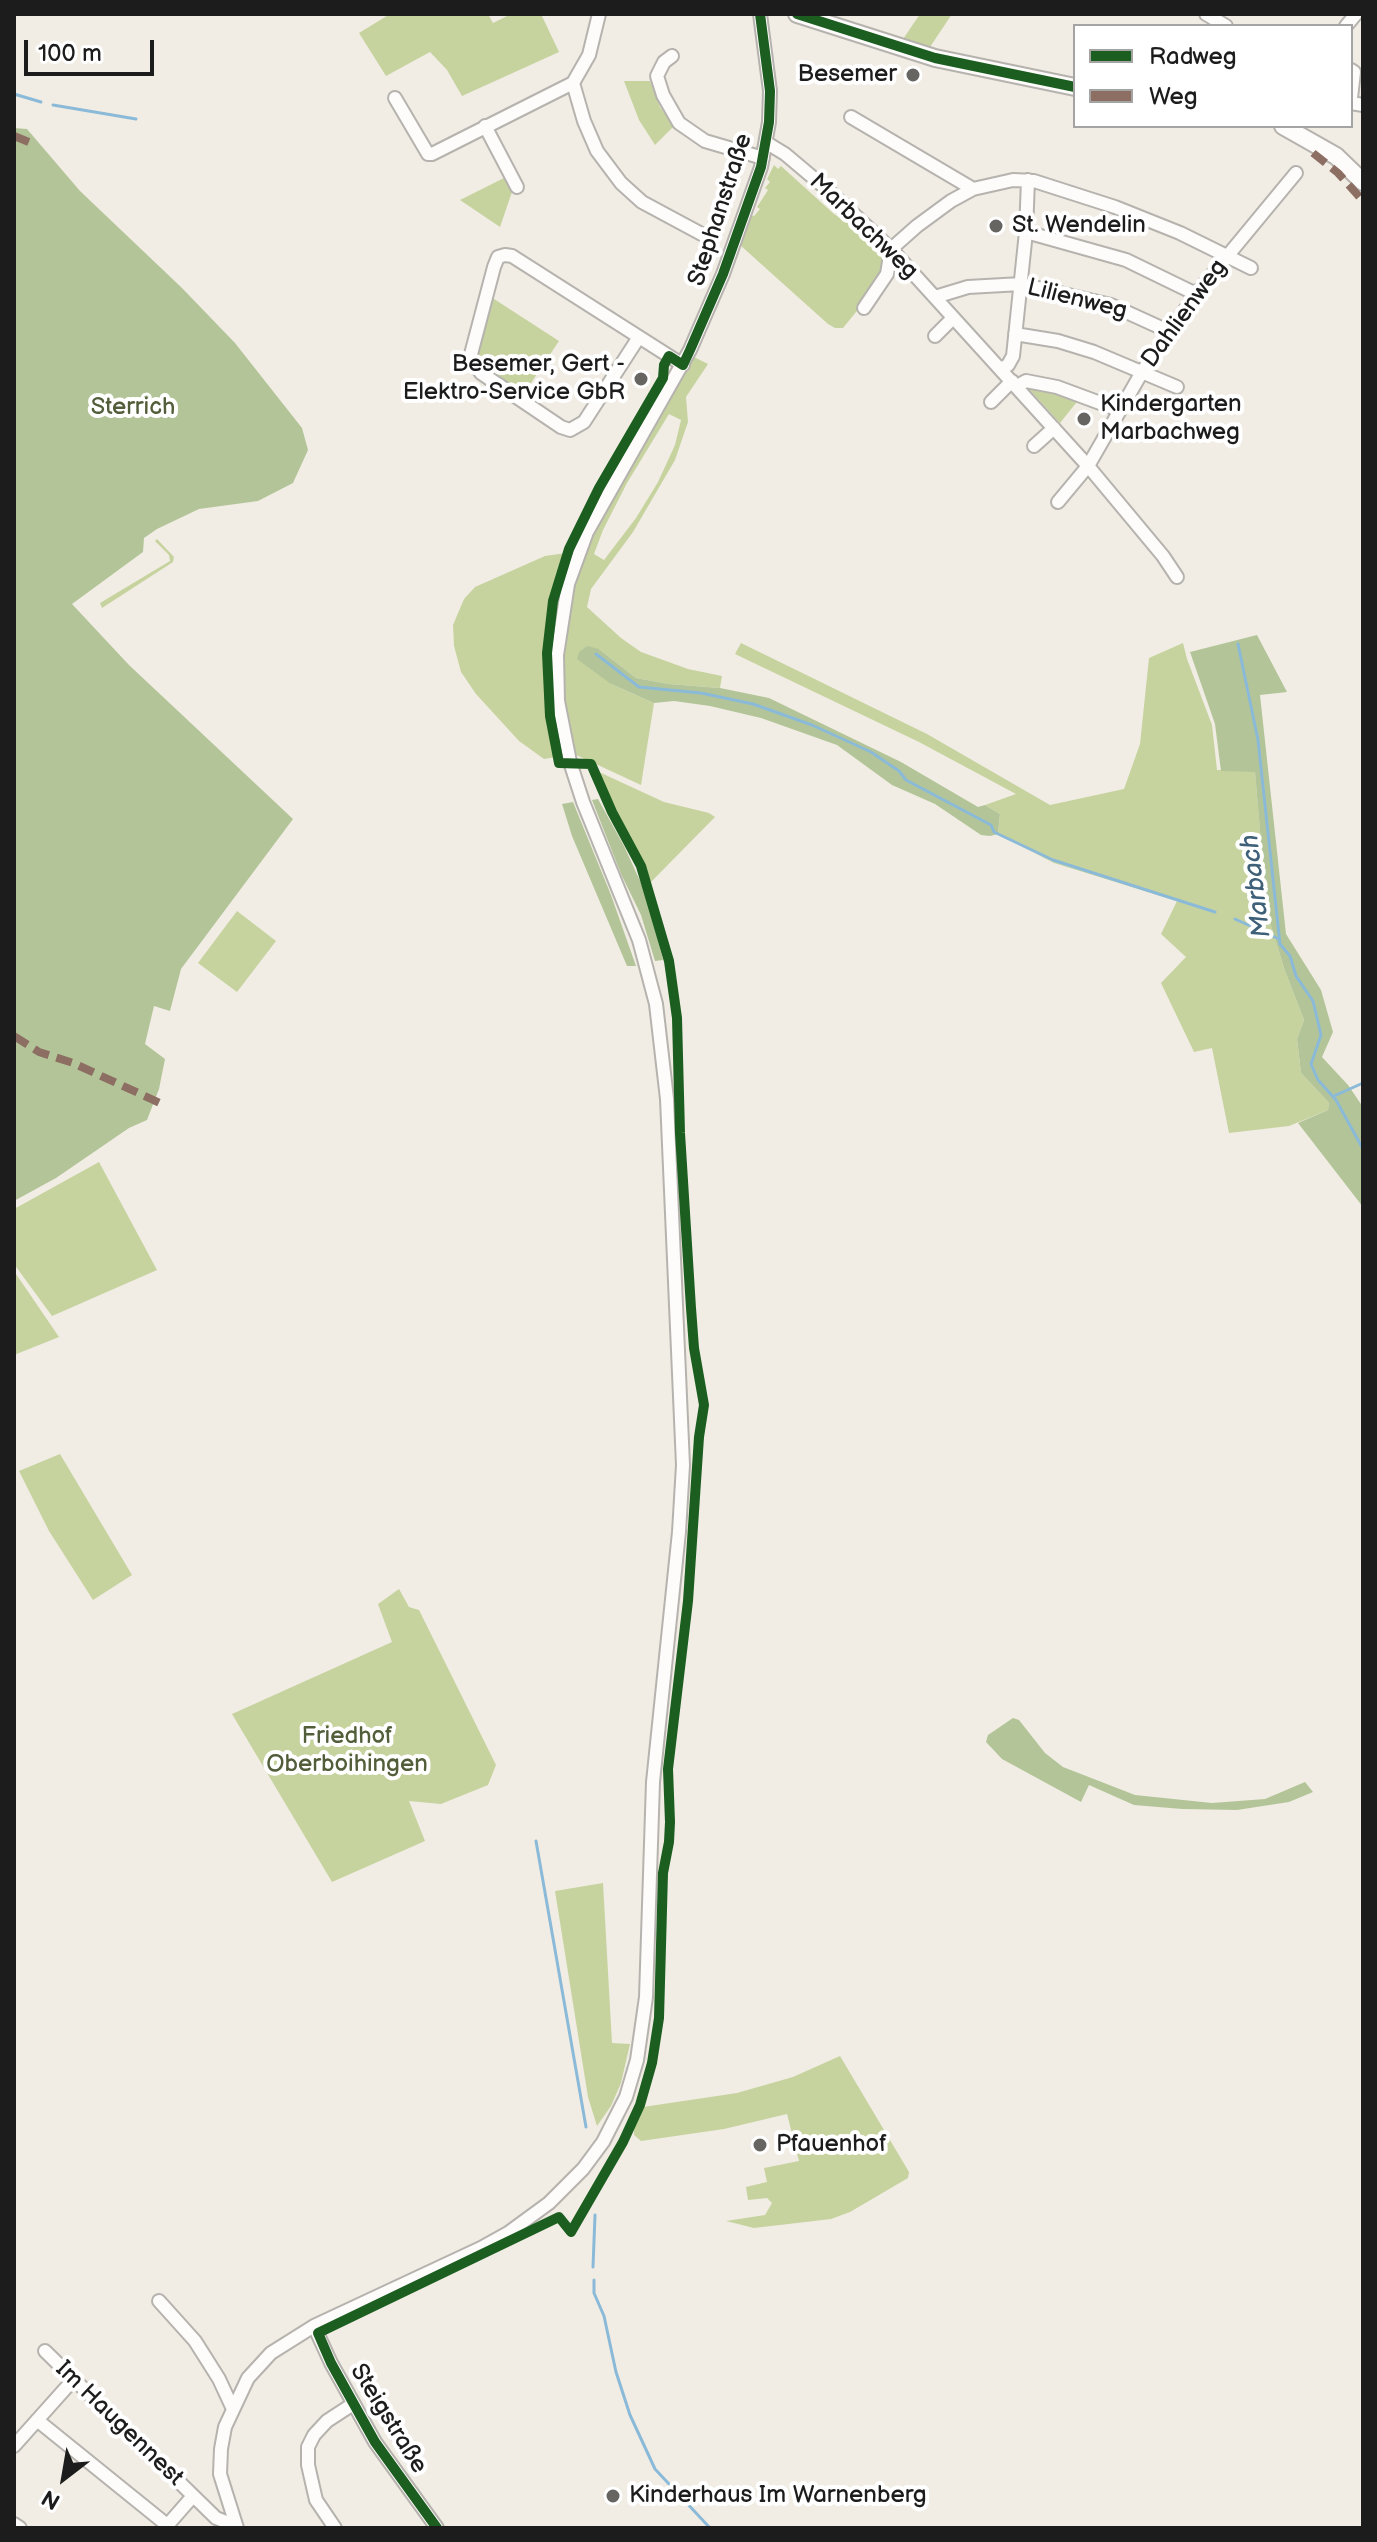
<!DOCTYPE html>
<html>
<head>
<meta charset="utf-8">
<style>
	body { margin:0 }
	#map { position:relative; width:1377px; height:2542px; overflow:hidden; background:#f1ede4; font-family:"Balsamiq Sans",sans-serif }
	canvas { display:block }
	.frame { position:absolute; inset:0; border:16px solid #1c1c1c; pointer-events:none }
	.legend { position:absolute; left:1073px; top:24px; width:280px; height:104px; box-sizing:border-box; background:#fff; border:2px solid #a4a4a4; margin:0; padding:10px 14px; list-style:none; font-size:24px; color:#1c1c1c }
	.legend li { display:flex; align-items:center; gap:16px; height:40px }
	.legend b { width:40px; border:2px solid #a4a4a4 }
	.north { position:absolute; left:24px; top:2438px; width:80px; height:80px; -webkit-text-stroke:6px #fff; paint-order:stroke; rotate:211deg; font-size:22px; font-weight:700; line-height:32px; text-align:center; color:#1c1c1c }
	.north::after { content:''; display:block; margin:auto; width:28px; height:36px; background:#1c1c1c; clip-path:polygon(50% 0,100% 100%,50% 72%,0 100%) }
	.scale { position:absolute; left:24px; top:40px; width:130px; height:36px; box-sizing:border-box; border:4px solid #1c1c1c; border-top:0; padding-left:10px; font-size:24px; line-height:28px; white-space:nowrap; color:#1c1c1c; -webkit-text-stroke:6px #fff; paint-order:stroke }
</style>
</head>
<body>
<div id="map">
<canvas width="1377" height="2542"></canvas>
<div class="frame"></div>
<ul class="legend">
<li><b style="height:10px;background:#1b5e20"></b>Radweg</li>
<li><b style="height:10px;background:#8d6e63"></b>Weg</li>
</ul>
<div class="north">N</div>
<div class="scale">100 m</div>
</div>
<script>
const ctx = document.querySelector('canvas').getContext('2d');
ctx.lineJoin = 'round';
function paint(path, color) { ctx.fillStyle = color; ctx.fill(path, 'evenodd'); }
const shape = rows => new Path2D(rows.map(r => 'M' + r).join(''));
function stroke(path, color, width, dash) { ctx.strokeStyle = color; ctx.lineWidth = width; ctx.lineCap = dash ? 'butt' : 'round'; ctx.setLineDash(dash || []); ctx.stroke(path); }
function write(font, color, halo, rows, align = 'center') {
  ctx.font = font + ' "Balsamiq Sans",sans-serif'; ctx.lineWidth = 8; ctx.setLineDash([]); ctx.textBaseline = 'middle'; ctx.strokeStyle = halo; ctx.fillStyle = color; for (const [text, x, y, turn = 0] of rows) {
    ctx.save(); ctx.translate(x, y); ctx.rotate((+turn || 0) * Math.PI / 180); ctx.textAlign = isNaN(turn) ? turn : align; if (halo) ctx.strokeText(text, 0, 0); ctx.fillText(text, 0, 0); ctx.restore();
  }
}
paint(shape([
	[390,14,488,14,493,23,511,14,541,14,559,52,462,96,447,70,430,52,386,76,359,33],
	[920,14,952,14,928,50,901,42],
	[624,81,650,81,660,107,674,126,655,145,639,120],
	[774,165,778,169,781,166,834,214,842,219,845,215,885,254,886,265,865,301,843,328,835,328,828,324,740,245,749,215,754,216,760,209,757,207,768,190,765,188,770,182,767,179],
	[506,177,513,189,500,227,460,200],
	[491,297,559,341,523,395,484,370,476,357],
	[694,357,708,364,686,397,688,422,675,460,633,532,591,589,587,607,621,638,641,652,688,669,722,676,720,688,669,684,636,678,599,649,611,684,654,703,641,785,572,753,564,712,561,678,563,636,570,591,594,527],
	[669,414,681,420,675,445,658,482,636,518,604,560,594,554,603,530,627,483],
	[1031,385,1080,398,1060,423,1029,389],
	[157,539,174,557,173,562,102,608,100,603,170,561,169,555,155,541],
	[566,553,549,615,546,655,548,716,556,757,544,759,519,741,476,694,461,672,454,646,453,625,464,599,475,587,545,556],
	[741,643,927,734,1050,805,1124,789,1140,744,1149,658,1183,643,1187,659,1212,725,1217,770,1255,771,1267,913,1285,971,1304,1020,1297,1039,1301,1073,1329,1103,1328,1110,1289,1126,1229,1133,1212,1048,1194,1052,1161,983,1186,957,1161,934,1177,901,1054,863,998,834,1000,814,985,805,1016,794,919,742,735,654],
	[599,772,664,802,709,813,715,817,651,882,608,801,597,774],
	[237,911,276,941,237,992,198,963],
	[99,1162,157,1270,52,1316,14,1264,14,1209],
	[14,1271,59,1337,14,1355],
	[60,1454,132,1575,93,1600,49,1531,19,1471],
	[399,1589,409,1607,419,1610,496,1765,488,1785,441,1804,409,1801,425,1841,332,1882,232,1714,392,1642,378,1604],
	[603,1883,612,2043,630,2044,621,2083,611,2106,597,2126,588,2097,555,1891],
	[840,2056,909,2172,908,2178,850,2212,831,2219,754,2228,726,2221,765,2215,772,2203,767,2198,748,2200,746,2187,767,2182,764,2168,799,2161,787,2114,724,2129,641,2141,634,2135,634,2127,643,2107,737,2093,793,2077]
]), '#c6d39e');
paint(shape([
	[14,128,27,129,80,191,182,288,235,343,302,428,308,450,293,483,258,501,199,509,157,529,144,538,143,552,72,604,129,665,293,819,181,969,170,1011,154,1006,145,1044,165,1059,159,1089,147,1120,129,1128,56,1178,14,1201],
	[1257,635,1287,692,1260,695,1286,934,1321,990,1333,1032,1322,1057,1348,1085,1363,1107,1363,1207,1298,1123,1328,1110,1329,1103,1301,1073,1297,1039,1304,1020,1285,971,1267,913,1255,772,1221,771,1215,724,1190,652],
	[587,646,599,649,636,678,669,684,720,688,769,698,901,762,978,807,985,805,1000,814,998,834,990,836,981,835,935,804,892,785,837,745,761,718,710,706,674,701,654,703,611,684,577,659,579,652],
	[598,799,624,846,646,894,663,960,655,961,641,915,621,874,592,800],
	[573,802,611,895,636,966,627,966,572,836,562,804],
	[1013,1718,1019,1720,1045,1753,1063,1767,1135,1795,1212,1803,1265,1799,1305,1782,1313,1792,1289,1802,1237,1810,1182,1809,1134,1805,1089,1785,1081,1802,1002,1759,986,1742,988,1735]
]), '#b3c598');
stroke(shape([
	[14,94,41,102],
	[53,105,136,119],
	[1238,644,1258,740,1280,944,1290,956,1296,976,1313,1001,1321,1035,1311,1064,1318,1080,1336,1100,1363,1149],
	[596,654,639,687,701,693,753,704,812,725,871,752,899,771,906,780,991,825,994,832,1053,860,1215,912],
	[1235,919,1279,939],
	[1334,1096,1363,1083],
	[536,1841,586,2127],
	[593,2267,595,2215],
	[594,2280,594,2293,604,2316,616,2372,630,2415,655,2469,710,2528]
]), '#8bbad9', 3);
const minor = shape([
	[1206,14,1226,26],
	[1346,26,1356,14],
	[672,56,664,62,657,76,663,95,679,123,705,141,763,158],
	[1351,70,1354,72,1351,98],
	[573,83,584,121,597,151,621,183,642,202,709,238],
	[395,98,428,154,432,154,573,83,589,55,599,14],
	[1351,103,1363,105],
	[851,117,973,189],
	[485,126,517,187],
	[767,143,785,154,829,191,891,249,1088,466,1163,556,1177,577],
	[1026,232,1126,260,1196,294],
	[935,297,968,287,1021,284,1111,305,1168,331],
	[864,308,887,274,891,249,917,226,951,201,973,189,1013,180,1034,181,1115,207,1180,233,1251,268],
	[1015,334,1058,341,1094,352,1177,387],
	[935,336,953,318],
	[639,337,584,422,570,430,561,427,481,373,470,358,494,267,498,257,505,255,512,256,683,365],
	[1001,369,1008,365,1013,356,1026,232,1028,180],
	[1017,386,1026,381,1057,387,1119,410],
	[991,402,1012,381],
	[1034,446,1054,428],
	[1058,502,1088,466,1142,372,1196,294,1296,173],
	[159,2301,195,2341,219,2379,232,2407],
	[314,2326,331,2363,375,2442,437,2528],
	[45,2351,216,2518,236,2526],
	[37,2420,167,2525],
	[14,2446,73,2380],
	[14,2524,20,2528],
	[165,2528,193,2496],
	[237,2528,220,2474,221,2449,225,2427,248,2378,271,2353,314,2326,481,2248,508,2233,549,2203,583,2169,603,2142,626,2097,637,2060,646,1997,653,1782,679,1532,683,1465,667,1099,656,1004,639,940,583,802,570,762,558,701,557,655,568,584,587,532,690,350,723,274,761,167,769,122,770,91,760,14],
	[335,2528,316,2500,308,2465,308,2447,314,2435,327,2421,353,2404]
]);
const major = shape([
	[797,14,935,58,1075,87],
	[1283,126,1336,156,1363,182]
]);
stroke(minor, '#b6b3ae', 16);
stroke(major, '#b6b3ae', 20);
stroke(minor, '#fdfcfb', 12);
stroke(major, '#fdfcfb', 16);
stroke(shape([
	[14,136,36,145],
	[1313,153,1338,173,1363,201],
	[14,1036,39,1052,73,1063,160,1103]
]), '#8d6e63', 8, [16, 8]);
stroke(shape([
	[797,14,935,58,1075,87],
	[437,2528,375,2442,331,2363,318,2333,559,2217,571,2232,623,2142,640,2105,652,2063,659,2018,663,1873,669,1842,670,1822,668,1769,688,1601,699,1437,704,1405,694,1348,691,1308,680,1133,677,1018,669,961,641,866,612,812,591,764,559,763,550,716,547,653,553,601,569,549,599,488,663,378,664,365,669,356,683,365,690,350,723,274,761,167,769,122,770,91,760,14]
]), '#1b5e20', 10);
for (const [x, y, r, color] of [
	[913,75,8,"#676562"],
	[996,226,8,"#676562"],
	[641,379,8,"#676562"],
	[1084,419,8,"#676562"],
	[760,2145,8,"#676562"],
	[613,2496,8,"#676562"]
]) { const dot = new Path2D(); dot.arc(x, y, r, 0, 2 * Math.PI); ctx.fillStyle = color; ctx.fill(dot); stroke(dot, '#fff', 3); }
write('24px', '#1c1c1c', '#fff', [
	["Besemer",897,75,"right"],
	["St. Wendelin",1012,226],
	["Besemer, Gert -",625,365,"right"],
	["Elektro-Service GbR",625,393,"right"],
	["Kindergarten",1100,405],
	["Marbachweg",1100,433],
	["Pfauenhof",776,2145],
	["Kinderhaus Im Warnenberg",629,2496]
], 'left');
write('24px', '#1c1c1c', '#fff', [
	["Stephanstraße",721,210,-72],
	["Marbachweg",863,227,44],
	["Lilienweg",1077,300,14],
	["Dahlienweg",1185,314,-54],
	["Steigstraße",388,2419,58],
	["Im Haugennest",119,2424,44]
]);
write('24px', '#525d39', '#fff', [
	["Sterrich",133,408],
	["Friedhof",347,1737],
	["Oberboihingen",347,1765]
]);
write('italic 26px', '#3e6078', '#fff', [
	["Marbach",1257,886,-97]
]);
</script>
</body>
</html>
